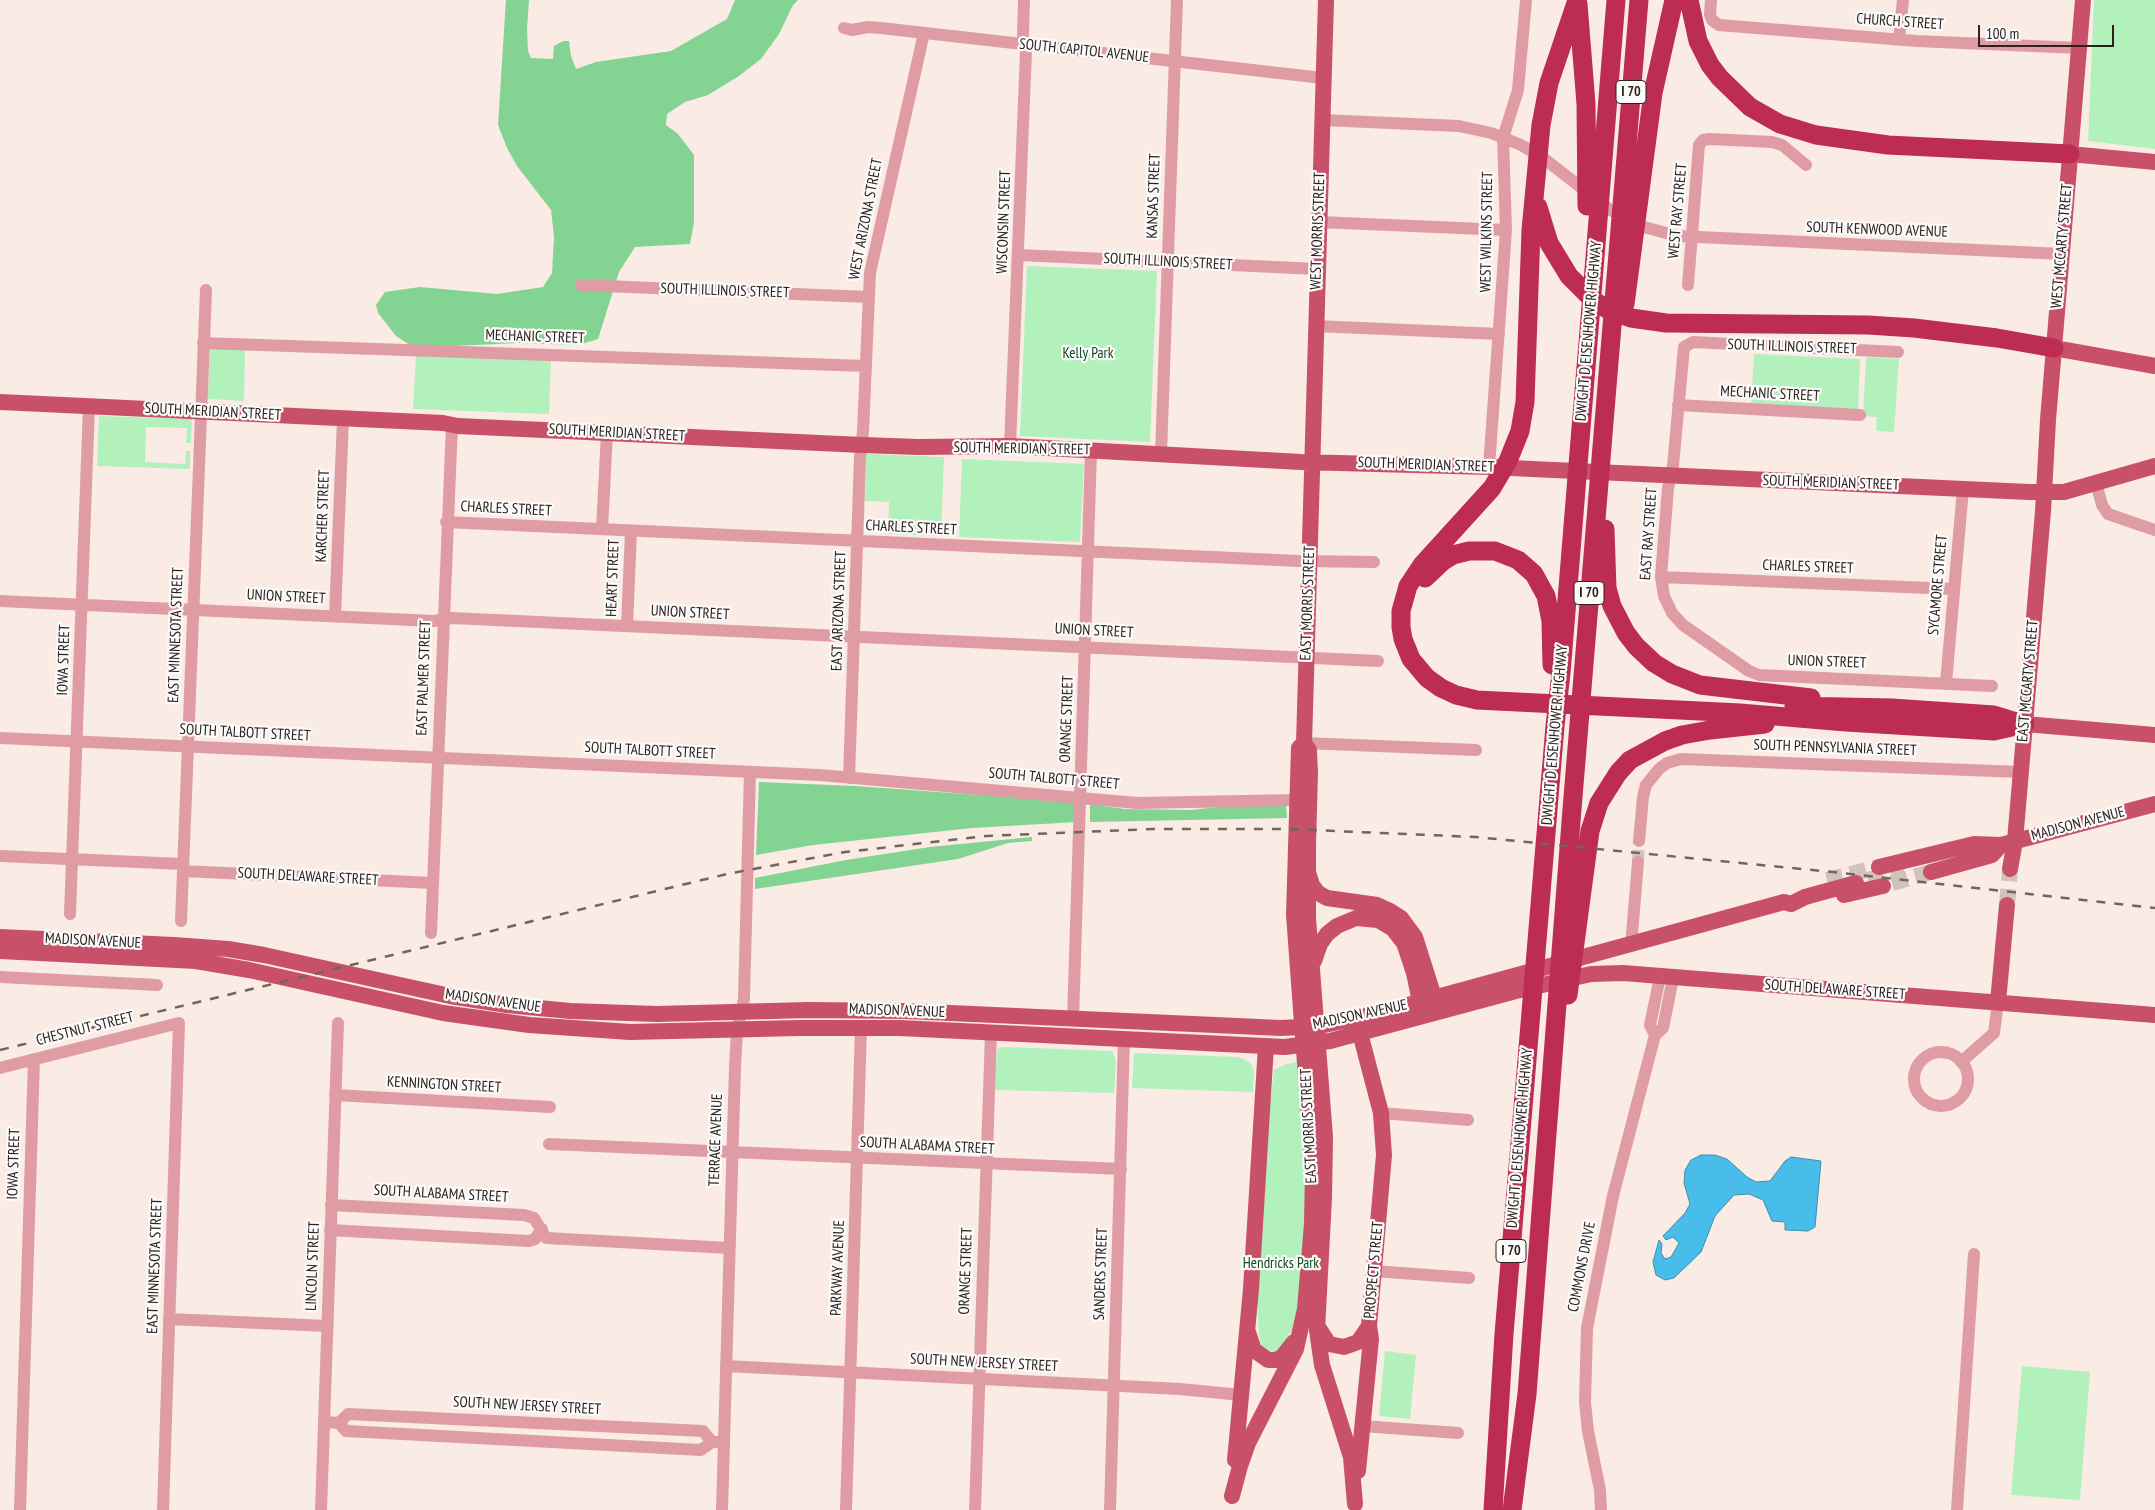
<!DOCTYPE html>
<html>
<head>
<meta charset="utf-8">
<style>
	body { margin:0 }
	#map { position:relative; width:2155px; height:1510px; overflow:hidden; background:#faebe4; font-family:"PT Sans Narrow",sans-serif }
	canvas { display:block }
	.scale { position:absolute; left:1978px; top:25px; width:136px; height:22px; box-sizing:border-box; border:2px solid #2e211b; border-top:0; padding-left:6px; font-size:15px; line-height:18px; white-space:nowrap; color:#2e211b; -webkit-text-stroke:4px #fbfbfb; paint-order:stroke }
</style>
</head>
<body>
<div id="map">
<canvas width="2155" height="1510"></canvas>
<div class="scale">100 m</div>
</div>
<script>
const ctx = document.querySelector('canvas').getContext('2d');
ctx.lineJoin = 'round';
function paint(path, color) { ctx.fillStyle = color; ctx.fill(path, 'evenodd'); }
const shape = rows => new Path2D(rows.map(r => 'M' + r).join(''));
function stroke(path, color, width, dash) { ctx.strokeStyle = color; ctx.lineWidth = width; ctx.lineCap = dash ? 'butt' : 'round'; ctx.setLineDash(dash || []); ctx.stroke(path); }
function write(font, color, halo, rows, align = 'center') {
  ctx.font = font + ' "PT Sans Narrow",sans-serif'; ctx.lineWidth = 4.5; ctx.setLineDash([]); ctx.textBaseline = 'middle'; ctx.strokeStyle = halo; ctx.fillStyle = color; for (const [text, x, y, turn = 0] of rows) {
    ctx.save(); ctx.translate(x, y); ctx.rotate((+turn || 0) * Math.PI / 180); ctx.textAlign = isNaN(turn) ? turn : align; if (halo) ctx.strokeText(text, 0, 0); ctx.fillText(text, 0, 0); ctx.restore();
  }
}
paint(shape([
	[2094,0,2155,0,2155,149,2088,141],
	[1027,266,1157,271,1150,442,1020,436],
	[210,345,245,350,244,401,208,399],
	[416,352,551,358,549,414,413,409],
	[1754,354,1860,359,1858,410,1751,406],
	[1866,357,1899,359,1894,432,1876,431,1877,417,1863,416],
	[99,416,192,419,191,443,186,443,187,428,146,427,145,462,185,464,186,451,190,451,190,469,97,466],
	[866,454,944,457,941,536,888,534,889,502,865,501],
	[962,459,1084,464,1080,542,959,537],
	[1004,1047,1112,1051,1116,1061,1114,1093,995,1090,997,1051,999,1048],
	[1134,1053,1237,1057,1244,1059,1251,1064,1254,1071,1253,1092,1132,1088],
	[1299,1062,1307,1197,1299,1310,1294,1326,1283,1346,1274,1352,1267,1350,1262,1346,1259,1336,1257,1301,1268,1120,1274,1070,1286,1064],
	[1385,1351,1416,1355,1410,1419,1379,1416],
	[2022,1366,2090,1372,2080,1500,2011,1495]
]), '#b2f1bc');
paint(shape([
	[506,0,529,0,527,28,528,51,531,58,553,59,554,46,563,41,569,41,571,56,576,69,596,62,671,51,727,19,735,0,798,0,793,5,779,34,761,59,739,76,708,95,685,102,667,114,666,125,678,134,694,155,694,222,690,244,635,247,619,272,598,339,578,345,519,343,452,346,410,345,396,336,378,313,376,305,385,292,420,287,497,294,543,287,552,273,554,237,551,210,517,166,507,148,498,125],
	[759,782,855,786,1077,802,1077,822,972,828,813,845,756,855],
	[1090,804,1124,809,1191,810,1227,806,1286,805,1287,818,1090,822],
	[1032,837,1032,841,1008,843,958,859,755,889,755,878,846,860,930,847]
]), '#83d392');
const water = shape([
	[1701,1155,1715,1155,1727,1159,1747,1177,1756,1182,1770,1181,1785,1161,1791,1157,1821,1161,1815,1227,1808,1231,1785,1230,1785,1222,1772,1221,1763,1200,1749,1194,1734,1195,1715,1216,1701,1252,1674,1278,1665,1280,1656,1275,1653,1262,1659,1240,1662,1244,1661,1253,1665,1259,1671,1257,1679,1243,1673,1237,1666,1240,1663,1236,1685,1213,1690,1204,1684,1183,1685,1170,1691,1160,1701,1155]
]);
paint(water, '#48bdea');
stroke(water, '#408eac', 1);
stroke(shape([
	[1638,862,1639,841]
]), '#d1c3bc', 12, [12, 6]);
stroke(shape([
	[1827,880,1879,867],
	[1868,880,1904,870],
	[1892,883,1931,872],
	[2007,905,2010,869]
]), '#d1c3bc', 16, [16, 8]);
stroke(shape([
	[1711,0,1710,15,1712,20,1719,25,1916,41,2079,48],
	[844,28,852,30,868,27,881,28,1323,78],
	[1899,39,1903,0],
	[1322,120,1459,126,1491,133,1521,145,1542,157,1610,210,1644,227,1677,236,2062,254],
	[1319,222,1506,230],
	[1019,255,1317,269],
	[581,285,868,297],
	[1688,285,1699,145,1703,140,1709,139,1772,142,1782,145,1806,165],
	[1315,326,1499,334],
	[203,343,866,366],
	[1898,352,1693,342,1684,347,1673,466,1668,488,1661,577,1664,596,1672,613,1683,625,1749,671,1759,675,1992,686],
	[1678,405,1860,415],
	[1010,446,1026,51,1023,36,1024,0],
	[1161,454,1177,0],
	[1489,467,1506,230,1503,138,1518,90,1526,0],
	[2096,483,2102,505,2108,514,2155,530],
	[446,522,1299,561,1374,562],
	[602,529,607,433],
	[1661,577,1954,589],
	[0,601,434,621,452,618,1378,661],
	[335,616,343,418],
	[627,626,631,531],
	[1946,683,1963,489],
	[0,738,820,775,1137,803,1297,800],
	[1304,743,1476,750],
	[849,778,860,457,863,431,870,273,924,33],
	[1639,841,1643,797,1646,785,1659,769,1667,763,1681,759,2021,772],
	[0,856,183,864],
	[183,871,433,883],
	[70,914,89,406],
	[181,921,206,290],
	[431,933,452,425],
	[1631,946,1638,862],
	[0,977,157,985],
	[1073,1019,1091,451],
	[1655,1035,1663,1028,1673,978],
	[1655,1035,1650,1025,1660,977],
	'1914 1079a27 27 0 1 1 54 0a27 27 0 1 1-54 0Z',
	[1961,1062,1994,1033,1998,1002],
	[0,1068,179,1023,163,1510],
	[335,1095,550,1107],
	[1381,1113,1468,1120],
	[549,1144,1121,1169],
	[331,1205,524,1215,534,1218,546,1238,729,1248],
	[330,1230,529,1241,535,1239,542,1229],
	[1374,1271,1469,1278],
	[169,1319,328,1326],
	[726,1366,1180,1389,1241,1395],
	[325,1422,339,1423,346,1431,701,1450,712,1442,724,1442],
	[339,1423,348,1414,703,1431,712,1442],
	[1362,1426,1458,1433],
	[20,1510,34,1059],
	[321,1510,338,1023],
	[722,1510,735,1067,737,1030,744,999,750,772],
	[846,1510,861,1028],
	[975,1510,991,1033],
	[1110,1510,1124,1039],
	[1601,1510,1600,1490,1588,1431,1585,1402,1587,1328,1613,1196,1655,1035],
	[1957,1510,1974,1254]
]), '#e09ca5', 12);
stroke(shape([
	[1326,0,1304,743,1309,750,1310,773,1308,845,1308,918,1325,1137,1324,1198,1317,1330,1322,1365,1351,1457,1355,1504],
	[2070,154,2155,162],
	[2054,348,2155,366],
	[0,402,443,423,458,426,862,445,919,447,1010,446,1301,462,1489,467,2029,492,2064,492,2155,466],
	[2025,724,2155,735],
	[1879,867,1974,844,2001,845,2155,804],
	[2010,869,2015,841,2025,724,2043,511,2048,420,2083,0],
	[1931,872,1992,855,2001,845],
	[1309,875,1312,885,1318,893,1327,898,1377,905,1390,911,1401,918,1415,937,1434,997],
	[1844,895,1883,886],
	[0,937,174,945,228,949,264,955,450,996,507,1005,570,1011,657,1014,808,1010,906,1011,1281,1028,1320,1026,1375,1014,1784,902,1791,904,1805,897,1856,883],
	[0,951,196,961,249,970,443,1013,529,1025,630,1032,799,1028,900,1028,1285,1047,1330,1041,1516,991,1591,974,1623,973,2155,1015],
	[1314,961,1320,944,1327,934,1337,926,1356,918,1378,920,1393,929,1404,943,1414,973,1420,1002],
	[1998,1002,2007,905],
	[1318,1327,1329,1344,1344,1347,1358,1342,1369,1326],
	[1248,1332,1254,1350,1268,1360,1276,1360,1282,1357,1294,1342],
	[1235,1460,1251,1289,1266,1046],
	[1358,1471,1371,1339,1369,1326,1384,1155,1381,1113,1360,1033],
	[1232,1496,1240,1466,1248,1443,1296,1349,1305,1309,1312,1224,1313,1172,1294,915,1299,748,1301,746]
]), '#c85069', 16);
stroke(shape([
	[1577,0,1549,83,1541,125,1531,230,1525,402,1520,431,1508,461,1492,488,1422,565,1408,586,1401,611,1401,627,1403,639,1411,659,1427,678,1441,688,1456,695,1477,700,1740,713,1846,722,1994,731,2025,724],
	[1689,0,1698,41,1710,65,1720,78,1750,107,1780,124,1816,135,1888,145,2070,154],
	[1578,4,1586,104,1587,206],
	[1538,207,1549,243,1569,276,1594,301,1609,310,1631,318,1666,323,1868,325,1914,328,1997,338,2054,348],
	[1625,304,1653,93,1674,0],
	[1605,529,1607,588,1612,606,1626,633,1636,646,1654,663,1672,674,1700,685,1811,698],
	[1425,578,1443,561,1453,555,1469,551,1495,551,1518,560,1534,574,1546,596,1551,621,1552,665],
	[1794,706,1892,708,1994,715,2023,724],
	[1568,995,1590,831,1599,803,1618,773,1630,760,1665,741,1682,735,1710,730,1765,724],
	[1493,1510,1504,1334,1555,726,1561,673,1616,0],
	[1512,1510,1527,1394,1572,809,1639,0]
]), '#bd2c53', 19);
stroke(shape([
	[0,1050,727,874,845,852,986,836,1152,829,1288,829,1475,837,1833,872,2155,908]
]), '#72655e', 2.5, [9, 9]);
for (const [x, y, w] of [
	[1631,92,30],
	[1589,593,30],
	[1511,1251,30]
]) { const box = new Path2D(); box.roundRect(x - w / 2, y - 11.5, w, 23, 4); ctx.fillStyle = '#fbfbfb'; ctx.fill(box); stroke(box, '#2e211b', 1); }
write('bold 14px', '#2e211b', null, [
	["I 70",1631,92],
	["I 70",1589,593],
	["I 70",1511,1251]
]);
write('15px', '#2e211b', '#fbfbfb', [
	["CHURCH STREET",1900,22,4],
	["SOUTH CAPITOL AVENUE",1084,51,6],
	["KANSAS STREET",1154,196,-88],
	["WEST RAY STREET",1678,211,-85],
	["WEST ARIZONA STREET",866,219,-79],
	["WISCONSIN STREET",1004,222,-88],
	["SOUTH KENWOOD AVENUE",1877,230,2],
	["WEST MORRIS STREET",1318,231,-88],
	["WEST WILKINS STREET",1487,232,-89],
	["WEST MCCARTY STREET",2062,246,-85],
	["SOUTH ILLINOIS STREET",1168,262,3],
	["SOUTH ILLINOIS STREET",725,291,2],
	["DWIGHT D EISENHOWER HIGHWAY",1589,331,-85],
	["MECHANIC STREET",535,337,2],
	["SOUTH ILLINOIS STREET",1792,347,2],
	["MECHANIC STREET",1770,394,3],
	["SOUTH MERIDIAN STREET",213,412,3],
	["SOUTH MERIDIAN STREET",617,433,3],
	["SOUTH MERIDIAN STREET",1022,449,1],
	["SOUTH MERIDIAN STREET",1426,465,2],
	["SOUTH MERIDIAN STREET",1831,483,2],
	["CHARLES STREET",506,509,3],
	["KARCHER STREET",323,516,-88],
	["CHARLES STREET",911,528,3],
	["EAST RAY STREET",1649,534,-86],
	["CHARLES STREET",1808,567,2],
	["HEART STREET",613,578,-88],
	["SYCAMORE STREET",1938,585,-85],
	["UNION STREET",286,597,3],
	["EAST MORRIS STREET",1308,603,-88],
	["EAST ARIZONA STREET",839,611,-88],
	["UNION STREET",690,613,3],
	["UNION STREET",1094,631,3],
	["EAST MINNESOTA STREET",176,635,-88],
	["IOWA STREET",64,660,-88],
	["UNION STREET",1827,662,2],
	["EAST PALMER STREET",424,678,-88],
	["EAST MCCARTY STREET",2028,681,-85],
	["ORANGE STREET",1067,719,-88],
	["SOUTH TALBOTT STREET",245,733,3],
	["DWIGHT D EISENHOWER HIGHWAY",1555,735,-85],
	["SOUTH PENNSYLVANIA STREET",1835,748,2],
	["SOUTH TALBOTT STREET",650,751,3],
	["SOUTH TALBOTT STREET",1054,779,5],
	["MADISON AVENUE",2078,824,-15],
	["SOUTH DELAWARE STREET",308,877,3],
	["MADISON AVENUE",93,941,3],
	["SOUTH DELAWARE STREET",1835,990,4],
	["MADISON AVENUE",493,1001,8],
	["MADISON AVENUE",897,1011,2],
	["MADISON AVENUE",1360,1015,-12],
	["CHESTNUT STREET",85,1029,-14],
	["KENNINGTON STREET",444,1085,3],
	["EAST MORRIS STREET",1309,1126,-93],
	["DWIGHT D EISENHOWER HIGHWAY",1520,1138,-85],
	["TERRACE AVENUE",716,1140,-88],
	["SOUTH ALABAMA STREET",927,1146,3],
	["IOWA STREET",14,1164,-88],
	["SOUTH ALABAMA STREET",441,1194,3],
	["EAST MINNESOTA STREET",155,1266,-88],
	["LINCOLN STREET",313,1266,-88],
	["COMMONS DRIVE",1582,1267,-79],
	["PARKWAY AVENUE",838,1268,-88],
	["PROSPECT STREET",1374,1270,-85],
	["ORANGE STREET",966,1271,-88],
	["SANDERS STREET",1101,1274,-88],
	["SOUTH NEW JERSEY STREET",984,1363,3],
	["SOUTH NEW JERSEY STREET",527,1406,3]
]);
write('15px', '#104b22', '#fbfbfb', [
	["Kelly Park",1088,354],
	["Hendricks Park",1281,1264]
]);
</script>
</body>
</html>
